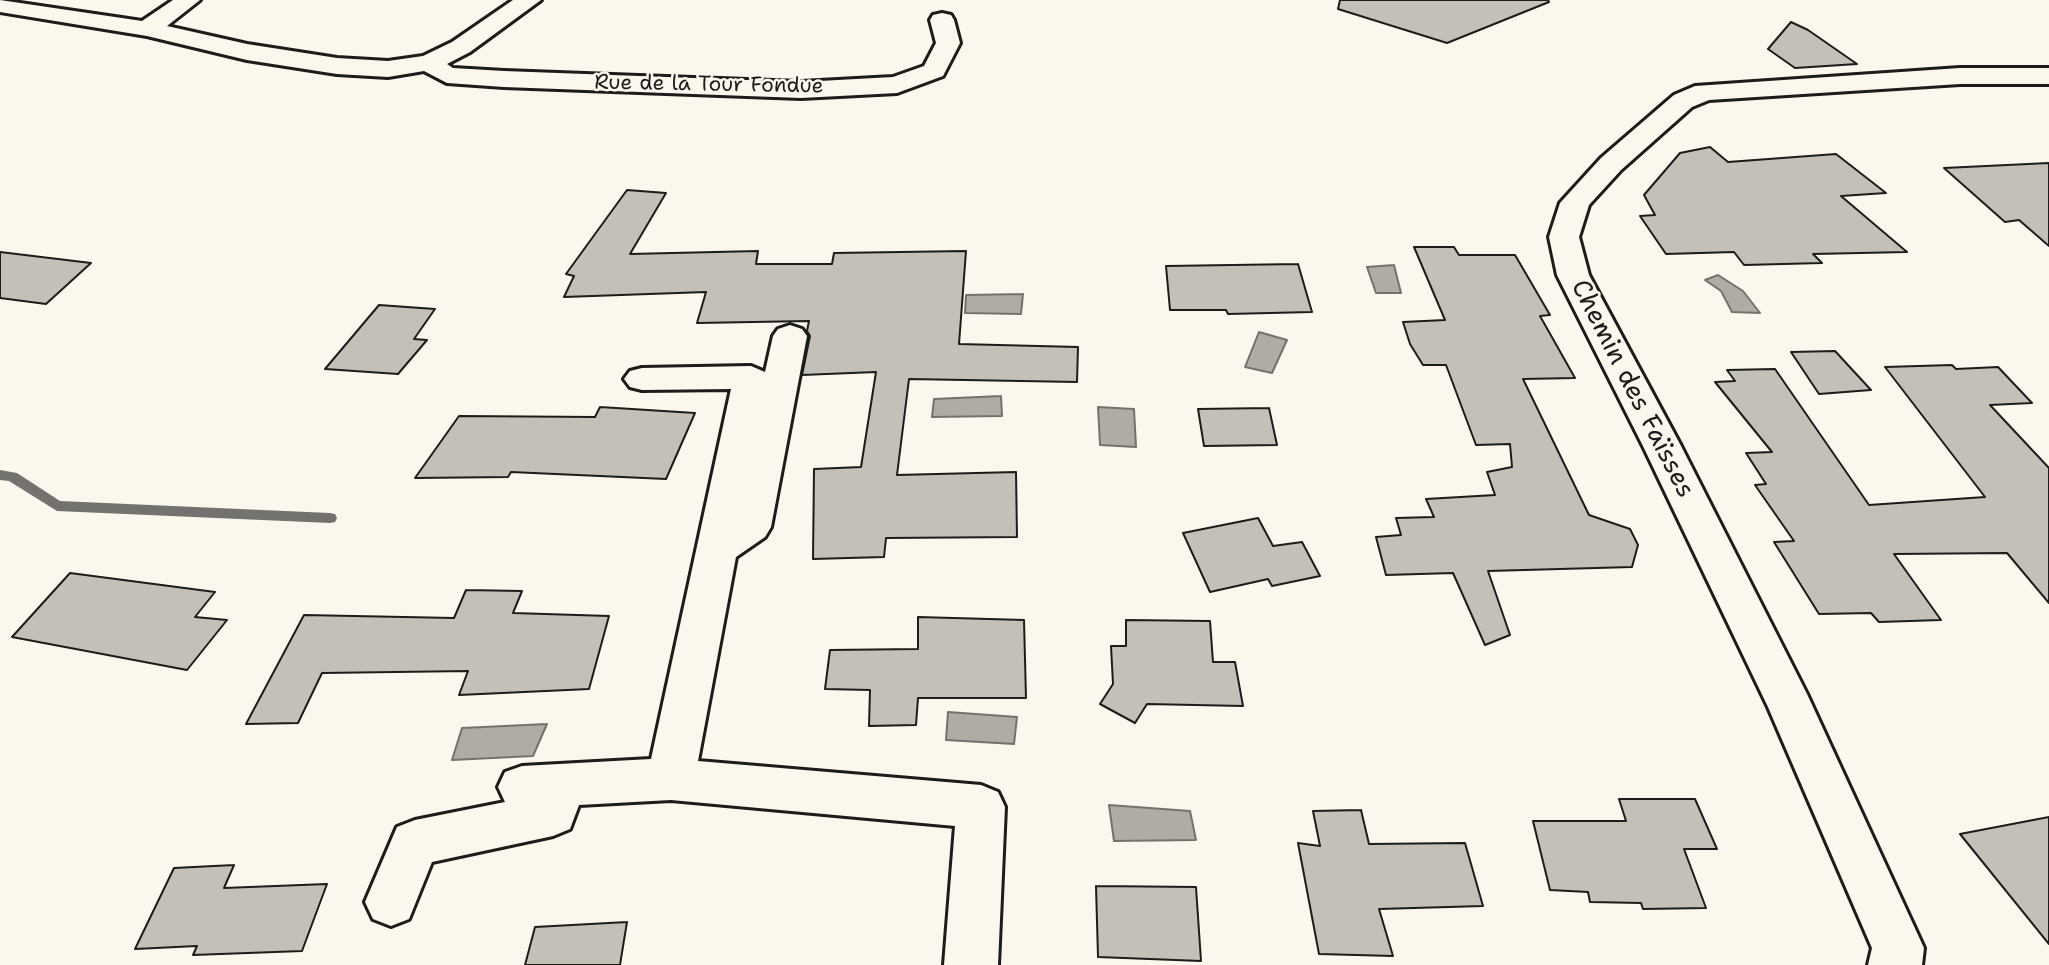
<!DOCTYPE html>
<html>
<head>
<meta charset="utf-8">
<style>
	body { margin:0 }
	canvas { display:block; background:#fbf7ec }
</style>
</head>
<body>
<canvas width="2049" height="965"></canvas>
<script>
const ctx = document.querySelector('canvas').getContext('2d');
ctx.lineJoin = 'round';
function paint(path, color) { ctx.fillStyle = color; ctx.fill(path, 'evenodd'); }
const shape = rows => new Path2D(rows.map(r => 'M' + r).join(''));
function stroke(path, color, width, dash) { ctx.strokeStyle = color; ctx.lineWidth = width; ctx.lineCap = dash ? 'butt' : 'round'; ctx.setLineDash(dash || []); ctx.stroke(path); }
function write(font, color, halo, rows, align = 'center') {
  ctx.font = font + ' "Shantell Sans",sans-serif'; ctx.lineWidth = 5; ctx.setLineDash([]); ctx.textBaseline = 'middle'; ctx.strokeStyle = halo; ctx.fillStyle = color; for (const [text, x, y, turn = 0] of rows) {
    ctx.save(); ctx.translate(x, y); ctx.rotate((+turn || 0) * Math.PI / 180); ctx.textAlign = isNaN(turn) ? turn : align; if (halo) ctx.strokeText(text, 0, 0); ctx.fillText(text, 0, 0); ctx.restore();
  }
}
const water = shape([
	[1394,265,1401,293,1376,293,1367,267,1394,265],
	[1718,275,1743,291,1760,313,1732,312,1721,291,1705,280,1718,275],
	[1023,294,1021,314,965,313,966,295,1023,294],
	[1259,332,1287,340,1272,373,1245,367,1259,332],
	[1001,396,1002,416,932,417,934,399,1001,396],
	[1098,407,1134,409,1136,447,1100,445,1098,407],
	[948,712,1017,717,1014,744,946,740,948,712],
	[547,724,533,756,452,760,462,728,547,724],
	[1109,805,1190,811,1196,840,1114,841,1109,805]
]);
paint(water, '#afaca5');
stroke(water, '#74726e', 2);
paint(shape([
	[0,470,17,473,60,501,330,513,335,514,337,518,335,522,330,523,57,511,9,481,0,480,0,470]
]), '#74726e');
const building = shape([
	[1340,0,1548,0,1549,2,1447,43,1338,9,1340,0],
	[1791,22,1808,30,1857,64,1795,68,1768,49,1791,22],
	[1710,147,1728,162,1836,154,1886,193,1841,196,1907,252,1813,254,1822,263,1744,265,1734,252,1666,254,1640,216,1655,215,1644,195,1680,153,1710,147],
	[2049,163,2049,246,2019,220,2005,222,1944,168,2049,163],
	[627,190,666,193,630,254,758,251,756,264,832,264,834,253,966,251,959,344,1078,347,1077,382,909,379,897,475,1016,472,1017,537,886,538,884,557,813,559,814,469,861,467,876,372,802,375,810,336,807,331,809,321,697,323,706,292,564,297,574,276,566,274,627,190],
	[1414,247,1454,247,1459,255,1515,255,1550,315,1540,316,1575,378,1523,379,1589,515,1630,529,1638,545,1632,567,1488,571,1510,635,1485,645,1453,573,1386,575,1376,537,1401,535,1396,518,1434,517,1426,499,1495,495,1487,472,1512,467,1510,444,1476,445,1446,365,1423,365,1410,344,1403,322,1445,320,1414,247],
	[0,252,91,263,46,304,0,298,0,252],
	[1298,264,1312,312,1228,314,1226,310,1170,310,1166,266,1298,264],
	[379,305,435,309,414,339,427,340,398,374,325,369,379,305],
	[1835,351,1871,390,1819,394,1791,352,1835,351],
	[1952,365,1956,369,1998,367,2032,403,1990,405,2049,468,2049,603,2007,553,1894,554,1941,620,1879,622,1871,613,1819,614,1774,542,1794,541,1755,485,1766,484,1746,453,1772,452,1715,382,1735,381,1727,370,1775,369,1869,505,1985,497,1885,367,1952,365],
	[600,407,695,413,666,479,511,472,508,477,415,478,459,416,595,417,600,407],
	[1269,408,1277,445,1204,446,1198,409,1269,408],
	[1258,518,1273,546,1302,542,1320,576,1272,586,1268,579,1210,592,1183,533,1258,518],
	[70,573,215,592,195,617,227,620,187,670,12,637,70,573],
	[466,590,522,591,513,613,609,616,589,689,459,695,468,671,322,673,298,723,246,724,304,615,454,618,466,590],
	[918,617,1024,620,1026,698,918,698,916,725,869,726,870,690,825,689,830,650,918,649,918,617],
	[1126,620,1210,621,1213,662,1235,662,1243,706,1147,704,1135,723,1100,704,1113,684,1111,646,1126,646,1126,620],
	[1619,799,1695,799,1717,849,1684,849,1706,908,1643,909,1641,903,1590,902,1588,892,1550,890,1533,821,1626,821,1619,799],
	[1361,810,1369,844,1465,843,1483,906,1379,909,1393,956,1319,954,1298,843,1320,846,1313,811,1361,810],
	[2049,817,2049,944,1960,834,2049,817],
	[234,865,224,888,327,884,302,951,193,955,197,946,135,949,174,868,234,865],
	[1096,886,1196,887,1201,961,1098,957,1096,886],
	[627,922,620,965,525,965,535,927,627,922]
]);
paint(building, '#c3c0b8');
stroke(building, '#1c1c1c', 2);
const minor = shape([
	[0,0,142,21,173,0,200,0,167,26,247,44,337,58,388,61,423,56,452,42,513,0,541,0,470,52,447,64,453,68,504,71,801,82,893,77,924,66,936,43,930,20,933,15,942,13,951,15,954,20,960,43,943,76,897,93,801,98,504,87,447,83,424,71,388,77,337,74,247,60,147,36,0,12,0,0],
	[1960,68,2049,68,2049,84,1960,84,1709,100,1692,107,1621,170,1589,205,1579,237,1589,275,1681,446,1807,694,1924,948,1922,965,1868,965,1872,948,1768,707,1643,446,1557,275,1549,237,1560,203,1601,158,1674,95,1695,86,1960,68],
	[790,325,802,329,807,336,771,527,765,537,736,557,698,761,981,785,998,792,1005,807,998,965,944,965,955,826,671,800,579,805,570,829,553,836,432,862,409,919,391,926,373,919,365,902,397,827,415,820,505,802,498,787,505,772,522,766,651,759,731,389,642,390,630,387,624,379,630,371,642,368,751,366,765,372,773,336,778,329,790,325]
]);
stroke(minor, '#1c1c1c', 6);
paint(minor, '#fbf7ec');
write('21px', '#1c1c1c', '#fbf7ec', [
	["Rue de la Tour Fondue",709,85,1]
]);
write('26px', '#1c1c1c', '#fbf7ec', [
	["Chemin des Faïsses",1632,389,63]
]);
</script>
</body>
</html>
